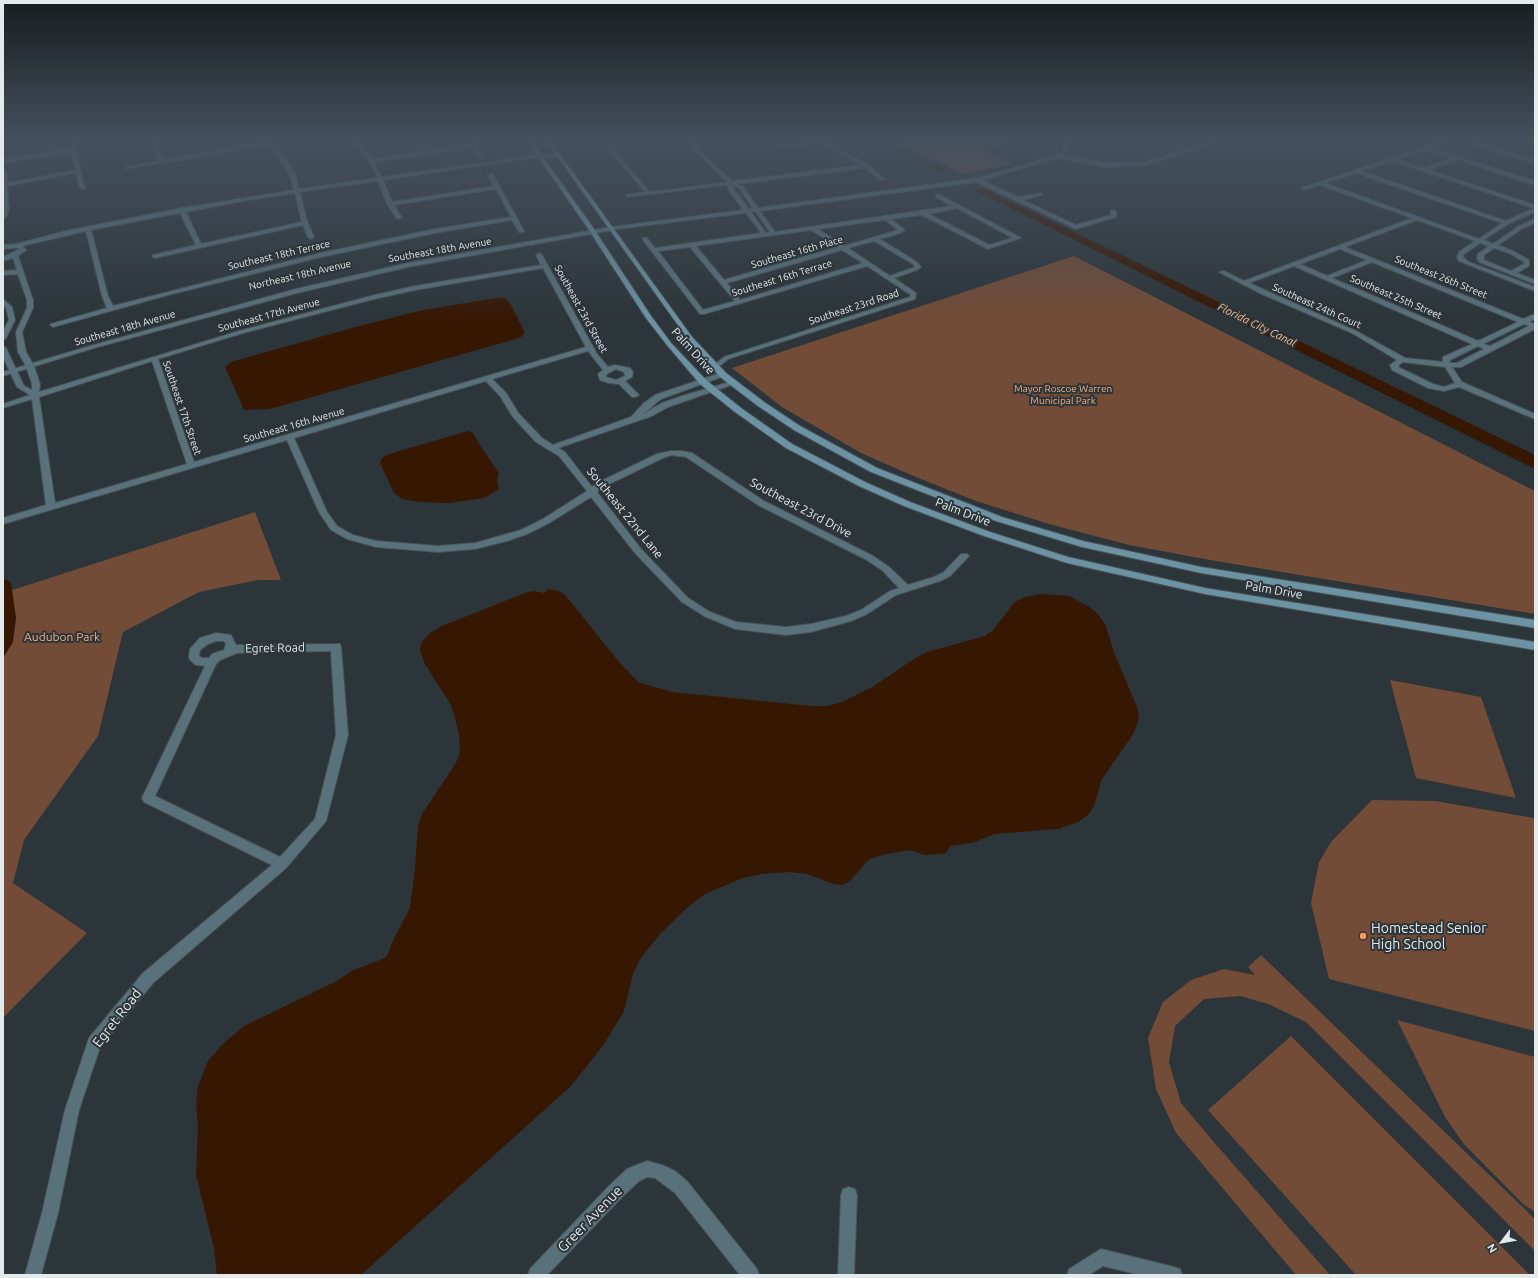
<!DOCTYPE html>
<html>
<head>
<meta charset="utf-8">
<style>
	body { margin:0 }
	#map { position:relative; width:1538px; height:1278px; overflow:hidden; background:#2c3539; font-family:Ubuntu,sans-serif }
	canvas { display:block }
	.frame { position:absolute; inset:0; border:4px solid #e4eaec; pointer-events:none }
	.north { position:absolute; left:1482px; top:1222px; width:40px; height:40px; -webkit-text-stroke:3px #2c3539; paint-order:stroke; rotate:238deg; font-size:11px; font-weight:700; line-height:16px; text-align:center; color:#e4eaec }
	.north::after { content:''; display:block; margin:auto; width:14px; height:18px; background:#e4eaec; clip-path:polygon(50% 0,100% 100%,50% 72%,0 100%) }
</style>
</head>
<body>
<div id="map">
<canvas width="1538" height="1278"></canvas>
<div class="frame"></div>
<div class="north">N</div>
</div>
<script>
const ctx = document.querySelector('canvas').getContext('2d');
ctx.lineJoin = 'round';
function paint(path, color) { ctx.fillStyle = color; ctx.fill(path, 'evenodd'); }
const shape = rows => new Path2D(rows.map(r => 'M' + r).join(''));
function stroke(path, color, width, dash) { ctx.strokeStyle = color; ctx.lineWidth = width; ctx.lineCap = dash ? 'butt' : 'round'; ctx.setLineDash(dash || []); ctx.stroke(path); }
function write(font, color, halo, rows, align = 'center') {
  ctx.font = font + ' Ubuntu,sans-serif'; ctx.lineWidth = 4; ctx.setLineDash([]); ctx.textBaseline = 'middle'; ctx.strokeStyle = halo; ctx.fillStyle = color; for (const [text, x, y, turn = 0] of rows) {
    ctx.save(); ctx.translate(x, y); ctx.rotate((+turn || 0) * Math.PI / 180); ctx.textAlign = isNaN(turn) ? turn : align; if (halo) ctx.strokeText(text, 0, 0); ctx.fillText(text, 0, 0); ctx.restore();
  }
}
paint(shape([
	[896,142,1012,142,984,151,1011,164,963,174],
	[1074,256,1535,491,1535,614,1210,560,1129,545,1049,524,976,501,911,475,861,453,782,407,732,368],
	[255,512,281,580,258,580,199,592,123,632,98,736,24,840,13,883,87,933,3,1018,3,593],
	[1390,680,1481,697,1516,798,1416,778],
	[1372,800,1435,801,1534,818,1535,821,1535,1031,1329,979,1311,903,1319,862,1331,842],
	[1261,955,1535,1219,1535,1251,1306,1022,1268,1004,1240,996,1204,999,1175,1026,1169,1062,1181,1103,1213,1141,1330,1275,1296,1275,1176,1133,1156,1089,1148,1038,1163,1002,1191,980,1224,969,1255,975,1248,967],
	[1397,1020,1535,1057,1535,1212,1523,1204,1463,1143,1445,1117],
	[1291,1036,1530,1275,1356,1275,1208,1110]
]), '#724c36');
paint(shape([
	[875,142,889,142,951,172,939,173],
	[983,188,1535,455,1535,469,974,190],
	[496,298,504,298,510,303,524,331,524,335,519,338,277,407,269,409,244,410,226,369,225,367,228,364,234,361,367,324,423,310],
	[468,431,473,433,478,442,496,469,499,474,497,480,499,489,484,498,449,503,419,502,402,499,394,493,380,463,382,458,389,454],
	[3,579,8,580,11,583,16,618,13,642,3,658],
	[549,589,559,591,566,596,619,662,638,682,672,692,811,706,828,706,842,702,874,686,914,659,927,652,985,636,993,630,1015,602,1025,597,1041,594,1069,596,1088,606,1098,614,1105,624,1115,655,1137,707,1139,718,1134,733,1102,779,1094,806,1088,815,1078,822,1058,829,994,834,975,842,950,846,946,853,938,854,925,855,910,850,886,854,869,859,851,880,843,885,833,884,808,874,789,872,762,874,743,878,705,894,688,907,660,934,640,959,633,974,624,1011,604,1044,571,1086,361,1275,217,1275,214,1248,196,1175,198,1127,196,1104,198,1086,208,1061,224,1043,244,1026,335,982,354,970,385,958,388,954,392,943,410,908,415,868,418,825,422,814,456,763,460,751,459,735,455,718,451,705,425,664,420,651,422,642,430,633,442,626,525,593,534,591,544,593]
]), '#361702');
const minor = shape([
	[76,142,81,142,75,147,85,189,80,188,76,173,7,186,9,210,6,217,3,219,3,169,6,171,7,183,76,170,71,152,3,163,3,159,70,149,70,146,76,142],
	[151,142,155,142,163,160,264,142,273,142,295,173,299,189,377,178,372,165,354,142,358,142,372,159,472,144,471,142,475,142,483,157,479,158,473,147,374,162,381,177,539,155,560,155,562,156,560,157,539,157,383,180,392,202,494,186,488,175,493,174,524,231,523,232,519,232,512,220,435,233,321,257,168,295,53,327,50,325,51,324,107,308,102,296,86,231,22,246,26,250,18,256,33,300,33,308,22,332,26,352,34,366,40,384,39,392,239,331,371,296,415,286,541,265,536,255,539,253,542,255,597,354,608,367,615,365,630,368,633,372,632,377,625,381,639,395,635,397,632,397,619,384,609,383,600,380,598,374,603,370,588,351,492,379,506,393,519,414,542,438,553,445,631,417,644,403,655,395,720,373,726,373,727,375,661,399,643,414,662,403,682,396,733,381,737,383,668,407,652,416,558,448,565,452,592,487,597,483,657,454,671,451,681,451,692,453,764,501,873,556,889,567,908,585,934,577,944,572,961,554,967,554,969,556,950,576,940,581,896,595,867,614,851,621,811,632,786,635,735,629,704,616,682,602,635,553,591,497,549,523,527,534,507,541,475,549,438,552,376,547,347,539,331,530,319,512,287,440,3,524,3,518,46,505,32,399,3,408,3,404,30,395,17,387,3,357,3,346,6,348,24,386,32,390,32,384,26,366,18,352,16,332,27,308,27,300,18,274,3,275,3,271,17,270,13,258,3,261,3,257,20,249,16,248,3,249,3,245,16,244,70,230,182,208,294,190,289,173,270,144,126,169,126,167,158,161,151,142],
	[378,181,387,204,397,219,402,218,394,205,496,189,511,217,435,229,321,253,113,306,108,296,91,230,180,213,196,245,153,255,153,257,155,258,303,225,308,237,311,239,314,237,306,218,300,192,378,181],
	[295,193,302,222,201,244,186,212,243,201,295,193],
	[543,268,586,347,194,462,158,359,243,333,374,299,415,290,543,268],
	[152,361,187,464,55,503,39,397,152,361],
	[616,369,624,372,625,376,616,380,606,377,607,374,616,369],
	[486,381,500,396,513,417,536,442,559,456,587,491,543,519,521,530,475,543,438,546,376,541,353,535,337,526,327,512,294,438,486,381],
	[671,455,686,457,758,505,867,560,883,571,899,588,890,591,861,610,846,616,811,624,786,627,736,622,710,612,688,598,641,549,597,492,603,487,663,458,671,455],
	[603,142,607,142,650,192,727,182,686,142,691,142,732,181,861,165,821,143,778,148,776,147,808,142,826,142,864,162,885,179,880,180,865,168,738,184,743,186,758,208,978,178,1056,155,1063,150,1064,142,1068,142,1067,151,1062,155,1107,163,1145,162,1209,142,1216,142,1146,165,1107,167,1058,158,982,180,1018,197,1042,193,1042,195,1023,200,1076,225,1111,215,1111,210,1116,211,1116,217,1076,229,976,182,760,211,775,232,952,206,936,197,936,195,938,194,1021,238,988,249,922,215,891,219,905,230,901,233,880,239,917,262,921,267,917,270,894,278,916,293,915,299,728,359,716,369,712,367,724,357,910,297,911,295,867,266,704,314,700,314,643,240,643,238,647,238,655,248,761,233,746,213,609,230,608,229,611,227,743,210,728,189,728,185,626,197,626,195,645,192,603,142],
	[734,186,739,188,753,208,749,209,734,189,734,186],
	[957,208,1013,238,989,245,929,214,957,208],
	[755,211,770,232,766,233,751,212,755,211],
	[885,220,898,230,844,246,818,229,885,220],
	[811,230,838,247,724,280,696,246,811,230],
	[874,241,913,264,915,267,890,276,848,248,874,241],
	[690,247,735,301,703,310,658,251,690,247],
	[842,250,863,263,740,300,727,283,842,250],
	[1440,142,1446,142,1430,148,1535,181,1535,185,1457,160,1429,170,1535,205,1535,212,1508,224,1484,240,1493,244,1519,226,1535,219,1535,223,1523,228,1498,245,1515,252,1529,260,1529,266,1517,273,1535,280,1535,284,1479,262,1477,258,1478,254,1489,246,1480,243,1464,254,1463,257,1469,262,1535,287,1535,291,1459,261,1457,257,1459,252,1475,241,1417,220,1345,247,1523,319,1535,314,1535,319,1529,322,1535,324,1535,329,1461,367,1452,367,1462,382,1535,414,1535,419,1459,387,1444,391,1428,388,1392,370,1390,365,1397,360,1352,333,1262,294,1219,272,1224,271,1244,281,1412,218,1320,185,1304,190,1301,188,1440,142],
	[1425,150,1452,158,1424,168,1397,159,1425,150],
	[1392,161,1533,208,1534,208,1506,221,1361,171,1392,161],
	[1356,173,1502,223,1479,239,1325,183,1356,173],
	[1494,248,1511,254,1524,262,1524,264,1511,271,1484,260,1484,255,1494,248],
	[1340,249,1367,260,1327,276,1300,264,1340,249],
	[1372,262,1518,322,1478,341,1332,278,1372,262],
	[1294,266,1472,344,1443,357,1443,362,1405,358,1356,331,1249,283,1294,266],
	[1524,324,1529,326,1490,346,1483,344,1524,324],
	[1478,346,1484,349,1457,363,1450,363,1450,360,1478,346],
	[1403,362,1445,367,1455,383,1444,387,1433,384,1398,367,1400,364,1403,362],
	[1467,142,1474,142,1535,160,1535,164,1467,142],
	[3,299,12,307,15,320,6,338,3,340,3,331,9,320,6,308,3,305,3,299],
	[216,633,231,635,236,645,340,644,341,647,348,735,326,821,286,868,153,983,100,1047,79,1110,58,1213,41,1275,25,1275,42,1213,65,1110,89,1038,143,973,272,865,144,802,142,798,205,666,196,665,190,660,189,657,190,649,200,638,216,633],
	[216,641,224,641,226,644,224,650,212,654,209,658,202,658,199,656,200,650,208,644,216,641],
	[331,651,336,735,315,819,280,857,155,796,216,664,220,660,237,653,331,651],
	[647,1161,662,1165,675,1171,687,1181,757,1269,759,1275,740,1275,675,1193,655,1178,647,1177,639,1181,622,1197,547,1275,528,1275,530,1269,610,1185,627,1169,647,1161],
	[849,1187,855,1189,857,1195,854,1275,838,1275,841,1195,843,1189,849,1187],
	[1101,1249,1174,1267,1180,1269,1182,1275,1140,1275,1103,1266,1089,1275,1067,1275,1069,1269,1101,1249]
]);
const tertiary = shape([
	[611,227,614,229,613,230,408,267,297,293,94,348,3,376,3,372,90,346,296,289,408,263,611,227]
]);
const secondary = shape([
	[528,142,532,142,592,226,651,316,671,343,706,380,741,408,792,444,865,482,910,502,990,532,1068,557,1205,588,1535,642,1535,650,1205,594,1067,563,984,536,904,506,859,486,786,448,735,412,700,384,667,345,646,318,587,227,528,142],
	[547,142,551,142,692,337,726,373,764,402,800,426,877,468,1002,517,1083,541,1201,567,1535,620,1535,628,1201,573,1082,547,996,521,871,472,794,430,758,406,720,377,688,339,547,142]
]);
stroke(minor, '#495256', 2);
stroke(tertiary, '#495256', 2);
stroke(secondary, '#495256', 2);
paint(minor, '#58717b');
paint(tertiary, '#58717b');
paint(secondary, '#6b93a4');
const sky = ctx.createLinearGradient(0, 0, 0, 321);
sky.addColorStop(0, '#181d1f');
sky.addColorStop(0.44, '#45515f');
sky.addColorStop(1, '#45515f00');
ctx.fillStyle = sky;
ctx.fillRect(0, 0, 1538, 321);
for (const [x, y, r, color] of [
	[1363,936,4,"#ff9a5b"]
]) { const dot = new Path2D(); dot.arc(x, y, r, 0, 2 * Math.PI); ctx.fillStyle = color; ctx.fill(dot); stroke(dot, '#2c3539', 1.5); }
write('10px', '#e4eaec', '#2c3539', [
	["Southeast 18th Avenue",440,250,-10],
	["Southeast 16th Place",797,252,-16],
	["Southeast 18th Terrace",279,255,-13],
	["Northeast 18th Avenue",300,275,-13],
	["Southeast 26th Street",1441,277,22],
	["Southeast 16th Terrace",782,278,-17],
	["Southeast 25th Street",1396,297,23],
	["Southeast 24th Court",1317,306,24],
	["Southeast 23rd Road",854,307,-18],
	["Southeast 23rd Street",581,309,61],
	["Southeast 17th Avenue",269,315,-15],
	["Southeast 18th Avenue",125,328,-16],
	["Southeast 17th Street",182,408,71],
	["Southeast 16th Avenue",294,425,-16]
]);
write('10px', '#f6ac81', '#2c3539', [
	["Mayor Roscoe Warren",1063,389],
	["Municipal Park",1063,401]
]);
write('italic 11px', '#f5ba97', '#2c3539', [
	["Florida City Canal",1257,325,26]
]);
write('12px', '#e4eaec', '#2c3539', [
	["Palm Drive",693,351,48],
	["Southeast 23rd Drive",801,508,28],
	["Palm Drive",963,512,21],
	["Southeast 22nd Lane",625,513,51],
	["Palm Drive",1274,590,10],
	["Egret Road",275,648,-1]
]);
write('12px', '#f6ac81', '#2c3539', [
	["Audubon Park",62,637]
]);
write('14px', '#e4eaec', '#2c3539', [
	["Homestead Senior",1371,928],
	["High School",1371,944]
], 'left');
write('14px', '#e4eaec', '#2c3539', [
	["Egret Road",117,1018,-52],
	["Greer Avenue",590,1219,-46]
]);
</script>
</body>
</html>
